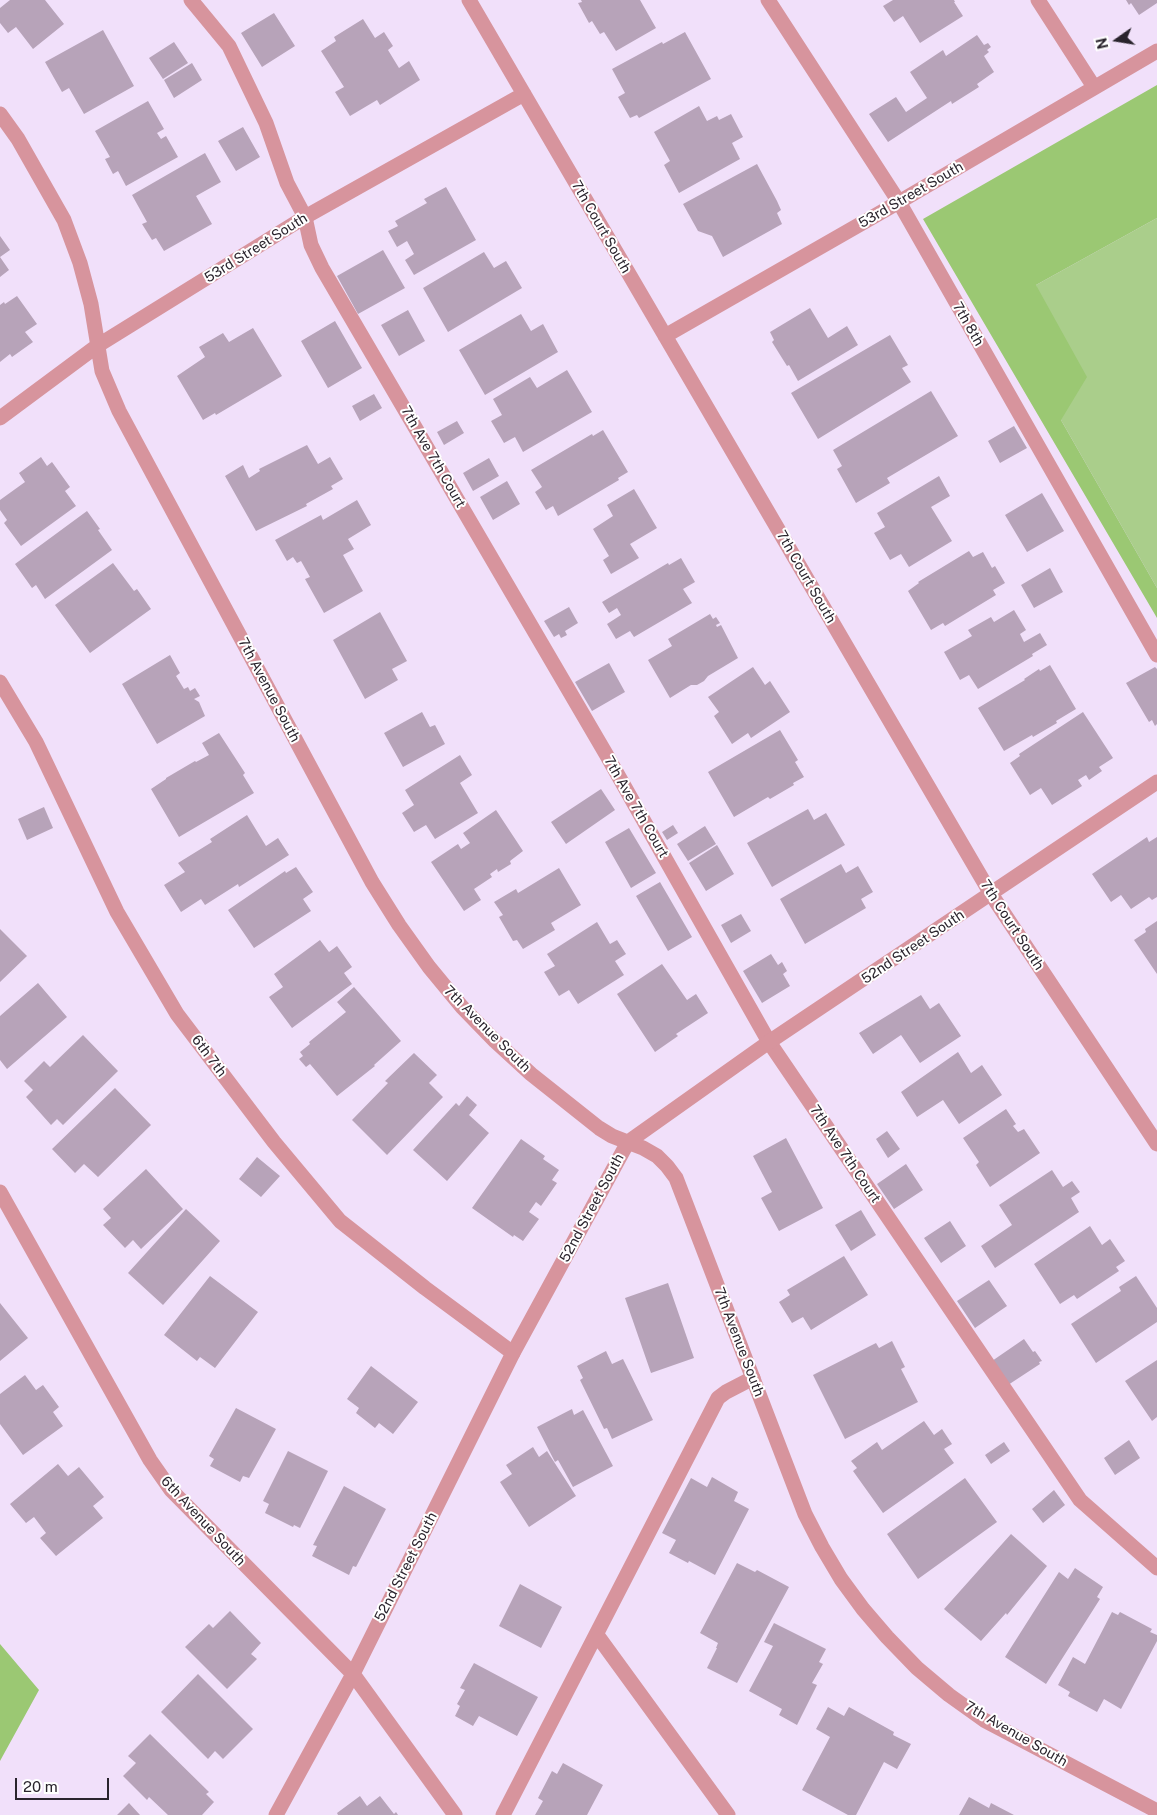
<!DOCTYPE html>
<html>
<head>
<meta charset="utf-8">
<style>
	body { margin:0 }
	#map { position:relative; width:1157px; height:1815px; overflow:hidden; background:#f1e0fa; font-family:"Public Sans",sans-serif }
	canvas { display:block }
	.north { position:absolute; left:1092px; top:15px; width:50px; height:50px; -webkit-text-stroke:4px #fff; paint-order:stroke; rotate:257deg; font-size:14px; font-weight:700; line-height:20px; text-align:center; color:#2a242d }
	.north::after { content:''; display:block; margin:auto; width:18px; height:22px; background:#2a242d; clip-path:polygon(50% 0,100% 100%,50% 72%,0 100%) }
	.scale { position:absolute; left:15px; top:1778px; width:94px; height:22px; box-sizing:border-box; border:2px solid #2a242d; border-top:0; padding-left:6px; font-size:15px; line-height:18px; white-space:nowrap; color:#2a242d; -webkit-text-stroke:4px #fff; paint-order:stroke }
</style>
</head>
<body>
<div id="map">
<canvas width="1157" height="1815"></canvas>
<div class="north">N</div>
<div class="scale">20 m</div>
</div>
<script>
const ctx = document.querySelector('canvas').getContext('2d');
ctx.lineJoin = 'round';
function paint(path, color) { ctx.fillStyle = color; ctx.fill(path, 'evenodd'); }
const shape = rows => new Path2D(rows.map(r => 'M' + r).join(''));
function stroke(path, color, width, dash) { ctx.strokeStyle = color; ctx.lineWidth = width; ctx.lineCap = dash ? 'butt' : 'round'; ctx.setLineDash(dash || []); ctx.stroke(path); }
function write(font, color, halo, rows, align = 'center') {
  ctx.font = font + ' "Public Sans",sans-serif'; ctx.lineWidth = 4; ctx.setLineDash([]); ctx.textBaseline = 'middle'; ctx.strokeStyle = halo; ctx.fillStyle = color; for (const [text, x, y, turn = 0] of rows) {
    ctx.save(); ctx.translate(x, y); ctx.rotate((+turn || 0) * Math.PI / 180); ctx.textAlign = isNaN(turn) ? turn : align; if (halo) ctx.strokeText(text, 0, 0); ctx.fillText(text, 0, 0); ctx.restore();
  }
}
paint(shape([
	[1157,218,1157,588,1061,420,1036,285]
]), '#aace8b');
paint(shape([
	[1157,85,1157,218,1036,285,1087,377,1061,420,1157,588,1157,618,923,219],
	[0,1644,39,1690,0,1761]
]), '#9bc873');
paint(shape([
	[10,0,45,0,64,24,33,49,16,27,8,33,0,23,0,8],
	[581,0,640,0,656,28,616,51,604,32,600,34,592,21,589,23,578,3,582,2],
	[893,0,954,0,955,2,954,2,963,16,920,43,903,16,894,22,883,6],
	[1126,0,1157,0,1157,3,1139,15,1131,3,1129,5],
	[274,13,295,46,262,67,241,33],
	[363,19,375,38,384,32,393,46,388,50,399,68,409,61,420,80,380,105,377,100,350,116,335,92,344,87,321,51,336,41,334,37],
	[103,30,134,86,84,114,69,88,62,92,45,62],
	[685,32,711,79,639,118,637,115,630,118,618,97,625,93,612,69,662,42,663,44],
	[977,35,984,45,988,43,991,47,987,50,989,52,984,56,994,72,977,84,979,87,952,104,951,101,888,142,869,114,896,97,906,112,927,98,910,72,943,50,946,56],
	[174,42,188,63,163,79,149,58],
	[192,63,202,80,174,98,164,80],
	[148,101,164,129,157,133,161,139,166,136,178,157,126,186,118,171,113,174,105,159,110,157,95,131],
	[699,106,707,121,717,116,719,120,731,114,743,137,732,143,740,159,679,193,664,165,670,161,654,132],
	[243,127,260,157,236,171,218,141],
	[205,153,221,182,196,196,212,224,164,251,156,238,152,240,142,224,147,222,132,195],
	[757,164,777,201,781,210,777,213,782,224,723,257,712,236,698,231,683,204],
	[446,187,476,240,414,275,405,260,414,254,407,241,397,247,388,231,398,226,395,221,427,203,424,199],
	[0,236,10,250,0,257,9,270,0,277],
	[383,250,405,288,358,314,337,276],
	[484,252,494,268,506,261,522,288,448,332,423,288],
	[17,296,37,324,25,332,33,342,12,357,10,354,0,362,0,305,4,302,5,304],
	[810,308,828,338,847,326,858,345,798,381,789,365,787,366,772,342,774,340,770,332],
	[408,310,425,341,399,356,381,325],
	[521,314,531,331,543,324,558,352,485,395,459,350],
	[335,321,362,368,328,388,301,341],
	[253,328,282,376,216,415,215,413,203,420,177,376,205,357,199,347,223,333,229,342],
	[890,335,908,365,902,368,911,382,818,439,791,393],
	[567,370,592,412,523,452,515,437,504,443,491,421,502,415,493,399,530,377,537,388],
	[931,391,958,436,887,478,890,483,856,503,837,469,842,466,833,450],
	[374,394,382,408,360,421,352,406],
	[457,421,464,433,444,445,437,432],
	[1014,426,1027,448,1000,463,988,441],
	[603,430,628,472,618,478,619,480,558,516,553,506,546,510,535,492,542,487,531,470,592,434,593,436],
	[307,445,318,464,330,457,343,479,331,486,333,489,306,504,307,506,256,531,225,476,243,465,249,478,260,471,259,469],
	[41,457,47,466,52,462,70,487,65,491,76,506,21,546,4,523,7,520,0,510,0,500,25,482,19,473],
	[489,458,499,476,473,491,463,473],
	[939,476,950,496,931,507,952,541,909,567,901,554,890,560,874,533,885,527,877,513],
	[507,481,520,504,493,520,480,497],
	[634,489,657,528,630,544,639,558,611,574,603,560,609,556,593,529,613,516,607,505],
	[1042,493,1064,531,1027,552,1005,515],
	[357,500,371,525,348,539,354,549,343,555,363,591,324,613,305,579,310,577,301,561,297,563,293,557,287,561,275,540,321,515,323,520],
	[87,511,100,529,98,530,112,550,45,599,36,585,32,588,15,564],
	[969,551,973,557,983,552,992,568,995,566,1005,583,993,590,996,595,945,626,943,623,931,630,908,591,919,583,918,582],
	[681,558,695,582,683,589,692,603,634,637,630,631,616,639,607,624,621,615,617,608,609,613,602,602,668,563,669,565],
	[113,563,134,591,137,589,151,609,90,653,55,605],
	[1050,568,1063,592,1034,608,1021,585],
	[569,607,578,623,565,631,567,635,561,638,559,634,554,637,544,621],
	[1014,610,1026,630,1020,634,1024,642,1040,633,1047,645,1032,654,1033,656,978,689,969,675,960,680,944,652,972,636,968,630,991,617,994,622],
	[380,612,407,661,392,669,398,680,365,699,333,640],
	[710,614,713,619,716,617,720,623,716,625,717,627,721,625,738,658,708,676,704,681,697,685,691,685,670,698,648,660,672,646,668,639],
	[170,655,180,673,176,676,184,689,188,687,190,691,195,688,200,696,194,699,199,702,205,716,157,744,122,684],
	[609,663,625,692,592,711,575,682],
	[1050,665,1076,709,1056,721,1057,723,1033,737,1032,735,1004,751,978,708,1025,680,1024,679,1039,669,1040,671],
	[753,667,765,685,770,681,790,712,751,738,748,733,732,744,714,716,719,712,708,697],
	[1155,667,1157,669,1157,724,1155,726,1152,720,1149,722,1126,683],
	[422,712,430,727,435,725,445,744,403,767,384,733],
	[1083,712,1113,758,1099,767,1102,771,1089,780,1086,775,1078,780,1082,786,1052,805,1041,788,1030,795,1010,763,1020,756,1019,754],
	[780,730,798,760,795,762,804,777,793,783,794,785,770,799,768,797,734,817,708,772],
	[219,733,245,773,243,775,254,793,179,837,151,789,166,779,166,778,195,761,196,762,209,755,202,743],
	[460,755,472,775,460,783,478,813,435,839,426,825,414,832,402,813,414,805,405,790],
	[601,789,615,810,566,844,551,822],
	[44,807,53,828,27,840,18,819],
	[808,809,814,820,826,813,845,845,772,887,747,843],
	[496,810,523,851,510,861,511,864,498,872,497,869,490,874,492,877,474,889,481,900,464,911,431,862,458,844,461,849,470,843,463,833],
	[247,815,266,846,278,838,289,855,239,887,238,884,205,905,201,899,181,912,164,885,185,872,178,863,212,842,210,839],
	[673,825,678,833,667,840,662,832],
	[705,826,716,844,688,861,677,844],
	[629,828,656,873,631,888,605,842],
	[1147,837,1149,842,1157,837,1157,897,1152,900,1149,897,1131,909,1121,895,1111,902,1092,874],
	[717,845,734,874,706,891,689,863],
	[841,864,846,873,858,866,873,892,861,899,866,908,805,944,780,899],
	[296,867,313,892,303,899,311,911,254,948,228,910,285,871,286,873],
	[559,868,581,905,551,923,555,930,523,949,517,940,513,941,499,917,503,915,494,902,516,889,518,893],
	[660,882,692,937,668,951,636,896],
	[741,914,751,931,731,943,721,925],
	[1157,921,1157,974,1134,940,1146,932,1145,929],
	[597,922,610,944,617,940,626,954,615,961,624,975,578,1004,569,990,559,996,544,972,555,966,547,954],
	[0,929,27,956,0,982],
	[320,940,329,952,337,946,352,967,344,973,352,984,292,1028,269,997,283,987,274,974],
	[771,954,778,965,782,962,787,971,783,974,790,986,762,1003,743,971],
	[662,964,687,1000,696,994,708,1013,676,1034,678,1036,655,1052,617,994],
	[38,983,67,1017,7,1069,0,1060,0,1016],
	[354,987,401,1041,374,1065,375,1066,337,1096,310,1064,306,1067,299,1059,303,1056,300,1052,310,1044,309,1042,346,1012,337,1002],
	[921,995,930,1009,939,1003,961,1036,920,1063,901,1035,873,1054,859,1033],
	[83,1035,118,1071,63,1125,57,1119,51,1125,26,1097,33,1090,24,1081,44,1061,50,1067],
	[958,1052,971,1073,982,1065,1002,1095,959,1124,943,1100,917,1117,901,1092],
	[414,1053,437,1075,429,1083,443,1097,387,1155,352,1120,388,1083,385,1081],
	[115,1088,151,1125,98,1177,84,1164,75,1173,52,1149],
	[467,1096,477,1105,469,1115,489,1133,447,1181,413,1150,456,1103,459,1106],
	[1006,1109,1016,1124,1013,1126,1018,1132,1024,1129,1040,1153,990,1187,976,1165,979,1162,963,1138],
	[887,1131,900,1149,888,1158,876,1139],
	[786,1138,823,1208,779,1231,761,1198,772,1192,753,1156],
	[521,1139,545,1156,543,1159,559,1170,552,1180,557,1183,541,1206,536,1202,529,1212,539,1219,523,1241,514,1235,513,1237,472,1208],
	[257,1157,280,1176,261,1197,239,1179],
	[906,1164,923,1190,894,1209,877,1184],
	[146,1169,183,1209,141,1249,133,1240,125,1248,103,1225,111,1218,103,1209],
	[1052,1170,1063,1187,1072,1181,1080,1192,1071,1198,1079,1212,995,1268,981,1246,1012,1225,999,1205],
	[186,1209,220,1241,163,1305,128,1273],
	[861,1210,876,1235,851,1251,835,1225],
	[950,1221,966,1246,941,1263,924,1238],
	[1090,1226,1102,1245,1110,1239,1125,1261,1116,1267,1119,1271,1077,1299,1074,1295,1060,1304,1034,1264],
	[844,1256,868,1295,811,1330,803,1317,792,1323,779,1302,790,1295,787,1290],
	[210,1276,258,1312,215,1368,200,1357,197,1361,164,1335],
	[1136,1276,1157,1308,1157,1322,1096,1363,1071,1324,1121,1291,1119,1287],
	[989,1280,1007,1306,975,1328,957,1301],
	[668,1283,694,1358,651,1373,625,1298],
	[0,1303,28,1338,0,1361],
	[1024,1339,1033,1352,1035,1351,1042,1361,1039,1362,1040,1364,1008,1385,992,1361],
	[892,1341,905,1367,901,1369,918,1402,845,1439,813,1375,876,1343,879,1348],
	[606,1351,612,1364,623,1359,653,1420,612,1439,607,1428,604,1429,580,1380,583,1378,577,1366],
	[1157,1360,1157,1417,1152,1421,1125,1381],
	[371,1366,418,1402,393,1434,379,1423,375,1428,356,1413,359,1408,347,1399],
	[25,1375,36,1390,43,1385,59,1407,53,1412,63,1426,23,1455,0,1424,0,1394],
	[236,1408,276,1429,249,1478,243,1476,240,1482,210,1466,214,1459,209,1456],
	[572,1409,574,1415,583,1410,613,1466,573,1487,558,1460,555,1462,537,1427],
	[924,1421,934,1435,942,1429,952,1444,944,1449,954,1463,883,1513,853,1471,857,1468,851,1461,877,1442,882,1450],
	[1129,1440,1140,1458,1115,1475,1104,1458],
	[1004,1442,1010,1451,991,1464,985,1455],
	[533,1447,539,1457,547,1451,576,1496,529,1527,500,1482,512,1474,506,1465],
	[288,1451,328,1471,300,1528,294,1525,293,1527,265,1513,269,1504,263,1501],
	[58,1464,68,1476,79,1467,104,1497,93,1506,103,1518,56,1556,40,1538,46,1533,34,1517,26,1523,10,1504],
	[712,1477,738,1492,734,1501,749,1509,715,1575,689,1561,688,1563,669,1553,676,1540,662,1533,691,1478,707,1487],
	[965,1478,997,1522,918,1579,887,1534],
	[344,1486,386,1509,356,1567,353,1566,349,1575,312,1556,317,1546,313,1545],
	[1054,1490,1065,1505,1043,1523,1032,1509],
	[1011,1534,1047,1566,1007,1615,1006,1613,981,1641,944,1609],
	[737,1563,755,1572,757,1570,789,1587,737,1683,707,1668,717,1648,716,1648,718,1643,700,1633],
	[1075,1568,1103,1587,1097,1597,1100,1599,1046,1684,1005,1657,1059,1572,1068,1579],
	[520,1584,562,1607,541,1648,499,1626],
	[230,1611,261,1643,251,1654,257,1659,227,1689,185,1647,209,1624,213,1628],
	[1112,1612,1118,1615,1120,1612,1152,1629,1150,1632,1157,1635,1157,1641,1121,1709,1104,1699,1097,1712,1068,1696,1070,1692,1058,1685,1073,1657,1085,1664],
	[774,1623,826,1649,819,1662,823,1664,812,1683,817,1685,797,1725,779,1715,782,1709,749,1691,773,1646,764,1642],
	[474,1663,538,1697,517,1736,479,1716,473,1726,455,1716,460,1706,457,1704,465,1690,460,1688],
	[198,1674,253,1729,223,1759,215,1751,208,1759,161,1712],
	[828,1707,844,1716,849,1707,894,1732,893,1735,911,1744,897,1769,884,1762,856,1815,848,1815,802,1790,830,1737,816,1729],
	[150,1734,209,1792,206,1794,214,1802,202,1815,168,1815,149,1797,147,1800,123,1776,136,1763,128,1756],
	[563,1763,603,1785,587,1815,535,1815,543,1801,538,1798,552,1771,557,1774],
	[360,1796,367,1806,380,1796,394,1814,396,1812,398,1815,338,1815,337,1813],
	[969,1797,989,1808,991,1803,1014,1815,959,1815],
	[129,1803,140,1815,117,1815]
]), '#b7a3b9');
stroke(shape([
	[191,0,229,46,266,123,287,183,305,217,311,245,322,268,606,754,769,1042,1080,1500,1157,1568],
	[768,0,899,202,1157,655],
	[0,682,36,742,117,912,177,1014,274,1142,340,1221,425,1288,513,1353],
	[597,1635,728,1815],
	[503,1815,718,1398,726,1392,753,1378]
]), '#d7949d', 15);
stroke(shape([
	[469,0,991,894,1157,1144],
	[1038,0,1094,87],
	[0,114,18,139,64,220,80,263,91,304,102,371,119,411,372,882,399,925,429,967,462,1007,495,1041,531,1074,599,1128,612,1136,643,1148,657,1156,667,1166,676,1178,805,1514,822,1547,841,1579,863,1609,887,1637,917,1668,949,1695,984,1720,1157,1811],
	[665,336,899,202,1157,51],
	[0,418,97,346,305,217,524,94],
	[0,1192,150,1460,171,1490,353,1674,455,1815],
	[276,1815,353,1674,513,1353,628,1142,769,1042,1157,782]
]), '#d7949d', 15);
write('14px', '#2a242d', '#fff', [
	["53rd Street South",911,195,-30],
	["7th Court South",601,227,60],
	["53rd Street South",256,248,-32],
	["7th 8th",968,324,60],
	["7th Ave 7th Court",433,457,60],
	["7th Court South",806,577,60],
	["7th Avenue South",269,690,62],
	["7th Ave 7th Court",636,807,60],
	["7th Court South",1012,925,57],
	["52nd Street South",913,947,-34],
	["7th Avenue South",487,1029,45],
	["6th 7th",209,1056,53],
	["7th Ave 7th Court",845,1154,56],
	["52nd Street South",592,1208,-62],
	["7th Avenue South",739,1342,69],
	["6th Avenue South",203,1521,47],
	["52nd Street South",406,1567,-63],
	["7th Avenue South",1016,1734,30]
]);
</script>
</body>
</html>
